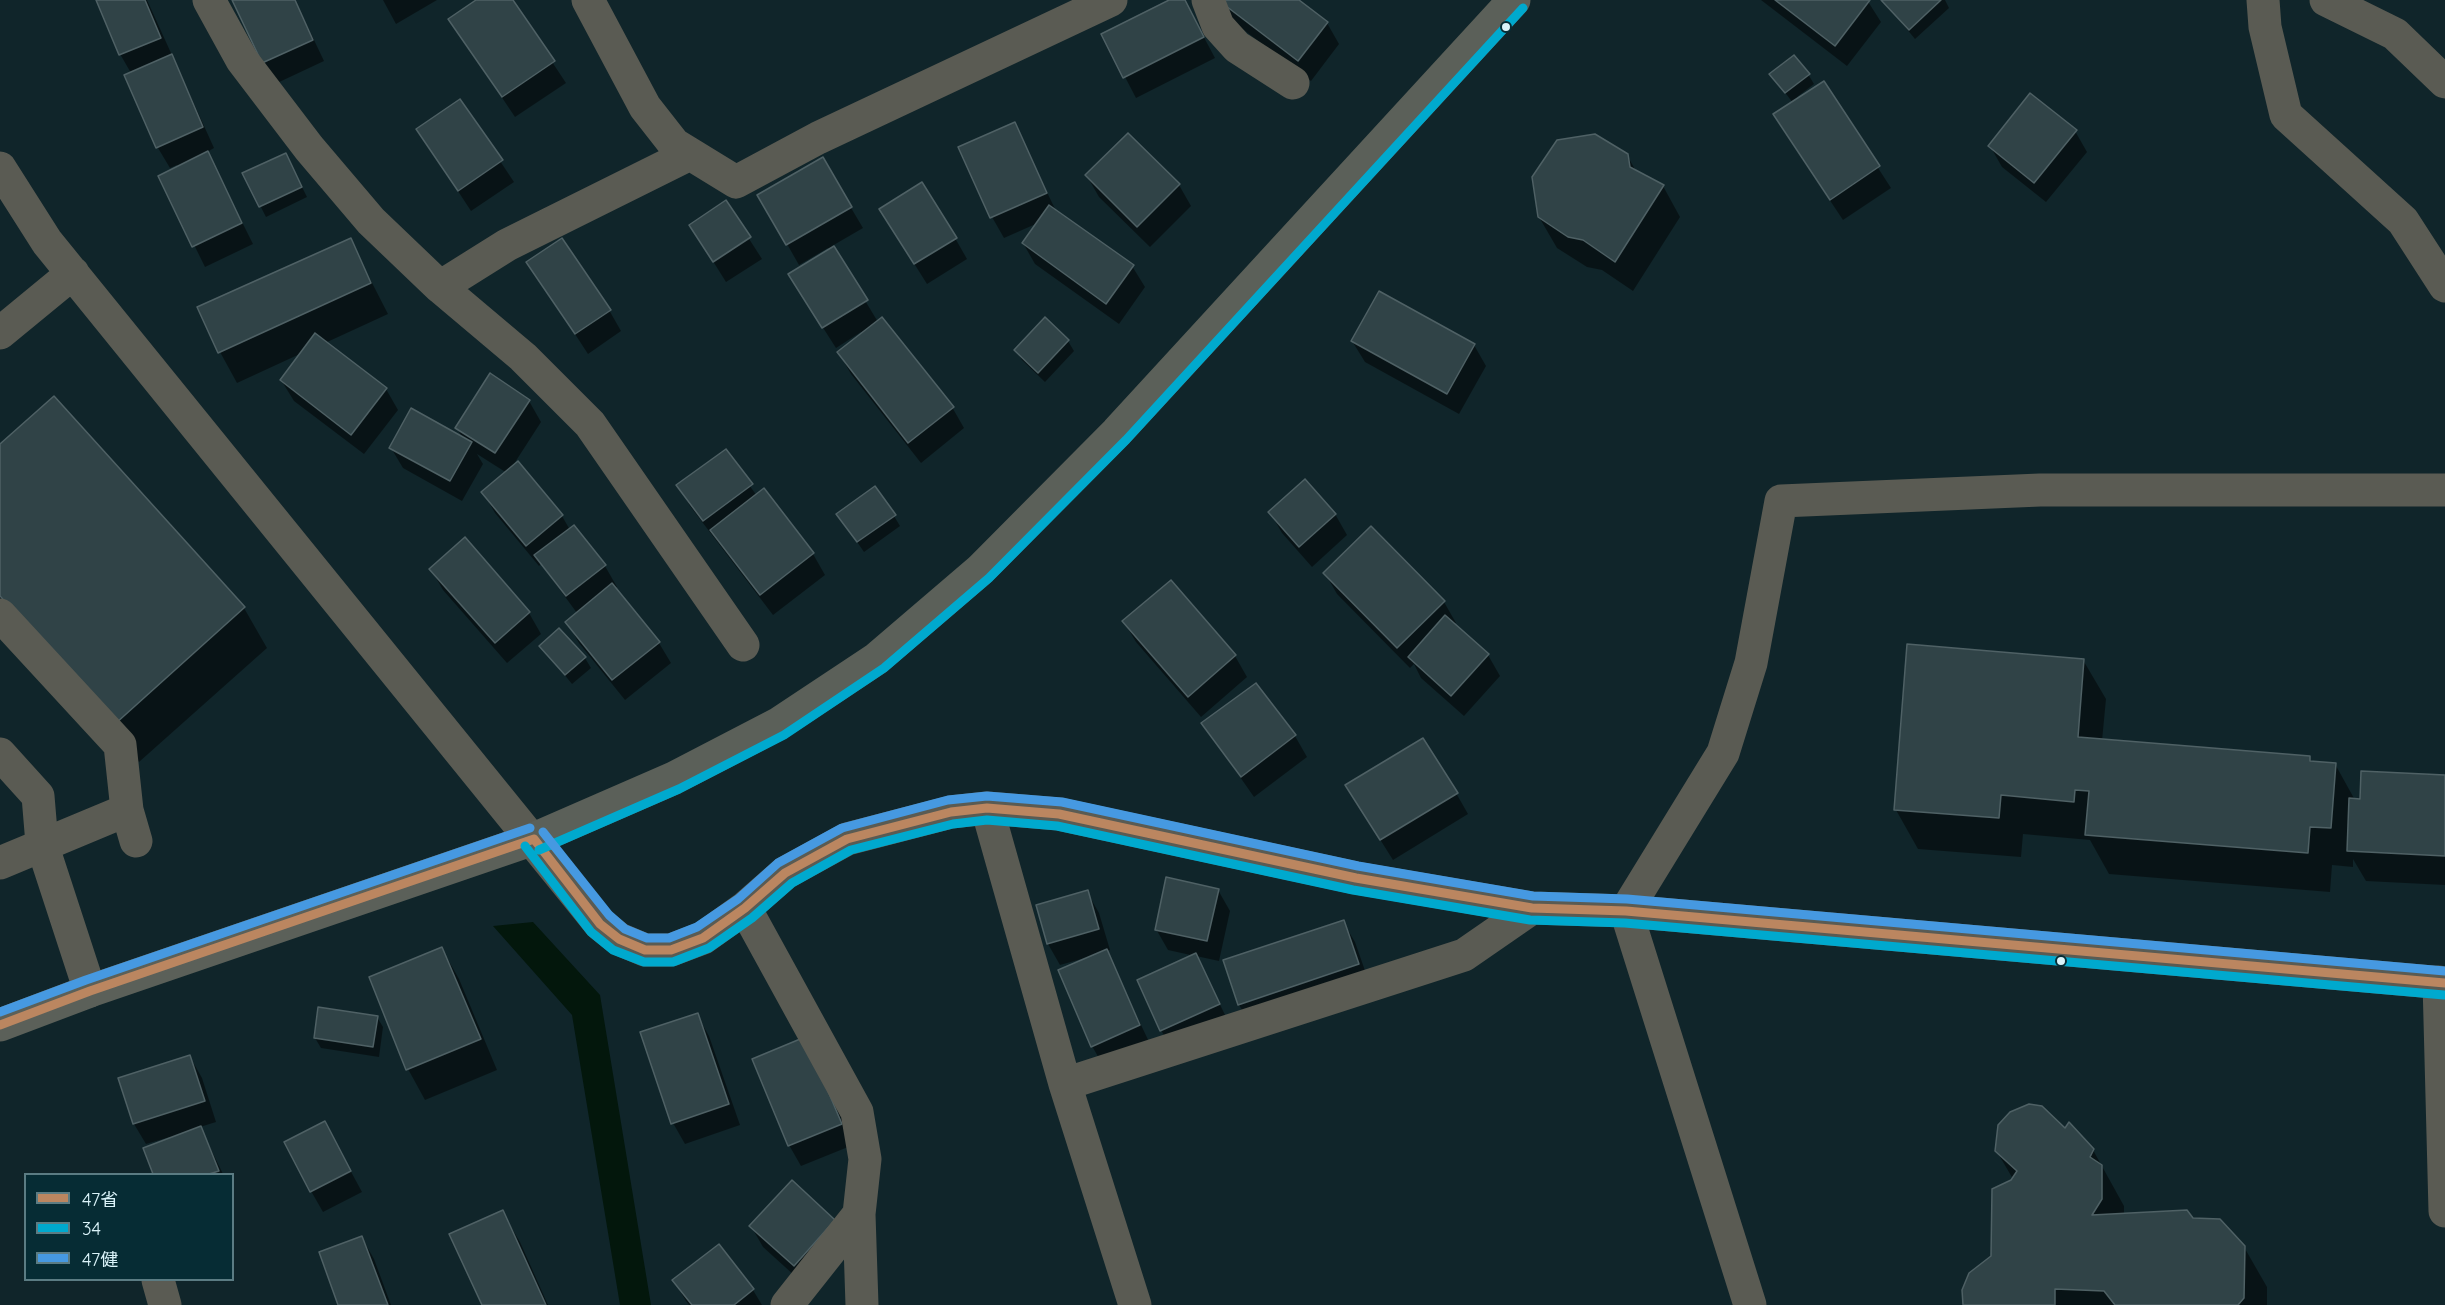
<!DOCTYPE html>
<html>
<head>
<meta charset="utf-8">
<style>
	body { margin:0 }
	#map { position:relative; width:2445px; height:1305px; overflow:hidden; background:#10252a; font-family:Quicksand,"Noto Sans JP",sans-serif }
	canvas { display:block }
	.legend { position:absolute; left:24px; top:1173px; width:210px; height:108px; box-sizing:border-box; background:#062c34; border:2px solid #5b7c83; margin:0; padding:8px 10px; list-style:none; font-size:18px; color:#daf3f9 }
	.legend li { display:flex; align-items:center; gap:12px; height:30px }
	.legend b { width:30px; border:2px solid #5b7c83 }
</style>
</head>
<body>
<div id="map">
<canvas width="2445" height="1305"></canvas>
<ul class="legend">
<li><b style="height:8px;background:#bb8660"></b>47省</li>
<li><b style="height:8px;background:#00a9ce"></b>34</li>
<li><b style="height:8px;background:#4699e1"></b>47健</li>
</ul>
</div>
<script>
const ctx = document.querySelector('canvas').getContext('2d');
ctx.lineJoin = 'round';
function paint(path, color) { ctx.fillStyle = color; ctx.fill(path, 'evenodd'); }
const shape = rows => new Path2D(rows.map(r => 'M' + r).join(''));
function stroke(path, color, width, dash) { ctx.strokeStyle = color; ctx.lineWidth = width; ctx.lineCap = dash ? 'butt' : 'round'; ctx.setLineDash(dash || []); ctx.stroke(path); }
paint(shape([
	[533,922,600,995,651,1305,620,1305,572,1015,493,926]
]), '#03170c');
paint(shape([
	[98,0,147,0,214,148,207,152,253,244,205,267,160,176,178,168,177,165,170,168,158,148,126,76,131,73,120,54],
	[234,0,295,0,324,61,275,84],
	[383,0,437,0,396,24],
	[479,0,511,0,566,83,515,117,450,20],
	[1172,0,1184,0,1215,58,1136,98,1103,35],
	[1226,0,1296,0,1327,23,1339,44,1311,81,1236,24,1224,3],
	[1761,0,1867,0,1881,22,1847,66],
	[1883,0,1945,0,1949,8,1915,39],
	[1771,74,1808,74,1814,84,1797,97,1799,99,1823,83,1891,188,1843,220,1787,136,1793,103],
	[460,101,514,182,471,211,418,130],
	[1014,124,1057,213,1132,266,1145,287,1119,324,1035,264,1023,243,1038,223,1004,238,992,217],
	[2075,131,2087,152,2046,202,2002,167,1990,146],
	[1627,155,1637,173,1663,186,1680,217,1633,291,1602,270,1587,267,1557,248,1539,217],
	[822,159,863,228,832,246,878,322,952,407,964,428,921,463,851,374,839,353,863,334,861,332,836,348,802,295,830,250,828,248,799,265,759,195],
	[291,165,307,197,266,217,244,174],
	[1087,176,1179,185,1191,206,1150,247,1099,197],
	[726,203,762,259,726,282,691,226],
	[893,230,955,238,967,259,927,284],
	[350,240,388,314,325,343,386,389,398,410,364,454,294,401,281,380,302,353,237,383,220,352],
	[528,262,609,310,621,331,588,354],
	[1045,319,1068,341,1074,351,1045,382,1022,360,1016,350],
	[1352,341,1474,345,1486,366,1459,414,1365,362],
	[54,398,244,608,267,648,139,762,0,609,0,446],
	[529,401,541,422,510,470,518,463,562,516,570,530,574,527,605,566,617,587,615,589,659,643,671,663,625,700,579,643,567,622,577,613,541,564,539,566,495,513,483,492,507,473,477,454,483,464,462,501,403,468,391,448,463,439,457,428],
	[725,451,757,496,764,490,813,554,825,575,773,615,690,506,678,485],
	[1270,512,1335,514,1347,535,1312,567,1282,533],
	[838,514,894,516,900,526,864,552],
	[431,569,529,613,541,634,507,663,443,590],
	[1325,573,1444,602,1456,623,1454,625,1488,655,1500,676,1464,716,1421,678,1414,664,1410,668,1337,594],
	[1170,582,1235,656,1247,677,1201,717,1136,642,1124,622],
	[541,646,585,658,591,668,572,684],
	[2083,660,2106,699,2102,741,2309,757,2312,762,2335,764,2355,800,2445,777,2445,885,2366,881,2353,859,2353,867,2332,865,2330,892,2109,874,2090,840,2023,834,2021,857,1918,849,1896,810],
	[1256,685,1295,736,1307,757,1254,797,1203,724],
	[1456,793,1468,814,1393,860,1359,806],
	[1218,890,1230,911,1219,961,1196,956,1230,1025,1173,1051,1161,1030,1195,956,1168,950,1156,929],
	[1087,892,1099,913,1110,950,1106,951,1151,1046,1104,1067,1092,1046,1085,958,1060,965,1048,944,1037,906],
	[1343,922,1355,942,1370,985,1251,1025,1239,1005],
	[442,949,459,979,497,1070,425,1100,408,1069],
	[697,1015,709,1036,740,1125,685,1144,673,1123],
	[377,1017,383,1027,379,1057,321,1048,315,1038],
	[190,1057,202,1078,216,1122,200,1127,223,1174,154,1174,145,1149,171,1139,170,1137,146,1144,134,1124],
	[817,1059,853,1145,801,1166,789,1145],
	[2066,1130,2093,1150,2124,1206,2124,1215,2193,1220,2244,1247,2267,1287,2267,1305,1964,1305,1993,1257,2013,1179,1996,1150],
	[336,1144,362,1192,323,1212,311,1191],
	[502,1212,520,1242,548,1305,483,1305],
	[834,1221,806,1286,763,1247,751,1226],
	[362,1238,374,1259,391,1305,340,1305],
	[718,1246,753,1290,762,1305,689,1305,686,1301,674,1281]
]), '#0007');
const building = shape([
	[96,0,145,0,161,38,119,55,96,0],
	[232,0,295,0,313,40,262,63,232,0],
	[476,0,513,0,555,61,502,97,448,19,476,0],
	[1169,0,1185,0,1204,37,1123,78,1101,34,1169,0],
	[1224,0,1299,0,1328,22,1298,61,1222,3,1224,0],
	[1775,0,1870,0,1835,46,1775,0],
	[1881,0,1941,0,1909,30,1881,0],
	[172,54,203,127,156,148,124,75,172,54],
	[1794,55,1810,74,1785,93,1769,74,1794,55],
	[1824,81,1880,166,1830,200,1773,114,1824,81],
	[2030,93,2077,130,2034,183,1988,146,2030,93],
	[460,99,503,160,458,191,416,129,460,99],
	[1015,122,1047,193,990,218,958,147,1015,122],
	[1128,133,1180,184,1137,227,1085,175,1128,133],
	[1595,134,1628,154,1630,167,1664,185,1615,262,1583,240,1568,237,1538,217,1532,177,1557,140,1595,134],
	[208,151,242,223,192,247,158,176,208,151],
	[286,153,302,187,259,207,242,173,286,153],
	[823,157,852,207,786,245,757,195,823,157],
	[922,182,957,238,914,264,879,209,922,182],
	[726,200,751,237,713,262,689,225,726,200],
	[1049,205,1134,265,1106,304,1022,243,1049,205],
	[351,238,371,283,218,353,197,307,351,238],
	[562,238,611,310,575,334,526,262,562,238],
	[834,246,868,300,822,328,788,274,834,246],
	[1379,291,1475,344,1447,394,1351,341,1379,291],
	[882,317,954,407,908,443,837,352,882,317],
	[1045,317,1069,340,1038,373,1014,350,1045,317],
	[315,333,387,388,351,435,280,380,315,333],
	[490,373,530,400,495,453,455,428,490,373],
	[54,396,245,607,115,724,0,596,0,444,54,396],
	[411,408,472,442,450,481,389,448,411,408],
	[726,449,753,484,703,521,676,485,726,449],
	[518,461,563,515,526,546,481,492,518,461],
	[1305,479,1336,514,1299,547,1268,512,1305,479],
	[875,486,896,515,857,542,836,514,875,486],
	[764,488,814,553,760,595,710,530,764,488],
	[574,525,606,565,566,596,534,555,574,525],
	[1371,526,1445,601,1397,648,1323,573,1371,526],
	[465,537,530,612,495,643,429,569,465,537],
	[1171,580,1236,655,1188,697,1122,621,1171,580],
	[612,583,660,642,612,680,565,622,612,583],
	[1445,615,1489,654,1451,696,1408,657,1445,615],
	[559,628,586,657,565,675,539,646,559,628],
	[1907,644,2084,659,2078,737,2310,756,2310,761,2336,763,2331,828,2310,827,2308,853,2085,835,2089,791,2075,790,2074,802,2001,795,1999,818,1894,810,1907,644],
	[1256,683,1296,735,1241,777,1201,723,1256,683],
	[1423,738,1458,793,1380,840,1345,785,1423,738],
	[2361,771,2445,775,2445,856,2347,851,2349,798,2360,799,2361,771],
	[1166,877,1219,889,1207,941,1155,930,1166,877],
	[1088,890,1099,929,1047,944,1036,905,1088,890],
	[1344,920,1359,964,1238,1005,1223,960,1344,920],
	[442,947,481,1039,406,1070,369,977,442,947],
	[1107,949,1140,1025,1091,1047,1058,970,1107,949],
	[1196,953,1220,1004,1160,1031,1137,980,1196,953],
	[318,1007,378,1016,373,1047,314,1038,318,1007],
	[698,1013,729,1104,671,1124,640,1032,698,1013],
	[805,1037,842,1124,788,1146,752,1059,805,1037],
	[190,1055,205,1101,133,1124,118,1078,190,1055],
	[2029,1104,2042,1106,2065,1128,2069,1122,2094,1149,2090,1157,2102,1165,2102,1199,2092,1215,2187,1210,2193,1218,2220,1219,2245,1246,2244,1298,2238,1305,2115,1305,2104,1291,2055,1289,2055,1305,1963,1305,1962,1290,1969,1273,1991,1256,1992,1189,2011,1180,2017,1171,1995,1151,1998,1125,2010,1112,2029,1104],
	[325,1121,351,1171,310,1192,284,1142,325,1121],
	[201,1126,219,1171,209,1174,153,1174,143,1148,201,1126],
	[792,1180,835,1220,794,1266,749,1226,792,1180],
	[503,1210,546,1305,482,1305,449,1234,503,1210],
	[362,1236,388,1305,338,1305,319,1252,362,1236],
	[719,1244,754,1289,734,1305,692,1305,672,1280,719,1244]
]);
paint(building, '#304347');
stroke(building, '#4f6165', 1.5);
stroke(shape([
	[209,0,242,60,309,148,371,221,440,287,507,245,690,154],
	[588,0,645,107,674,144,736,182,818,138,1111,0],
	[1208,0,1218,26,1237,47,1293,83],
	[2263,0,2265,27,2286,115,2403,221,2445,286],
	[2326,0,2395,34,2445,82],
	[0,168,47,242,600,924,619,939,645,950,671,950,703,938,745,908,785,873,847,839,951,812,987,808,1059,814,1356,878,1532,908,1626,911,2445,983],
	[440,287,523,357,590,424,743,645],
	[0,333,73,273],
	[0,615,120,745,127,810,0,863],
	[0,754,38,796,42,844,90,991],
	[987,808,1065,1084,1135,1305],
	[127,810,136,841],
	[745,908,857,1112,865,1159,859,1214,862,1305],
	[2439,982,2445,1211],
	[1065,1084,1464,955,1532,908],
	[158,1280,165,1305],
	[787,1305,859,1214],
	[1750,1305,1626,911,1723,753,1751,663,1781,501,2040,490,2445,490]
]), '#5a5b53', 33);
stroke(shape([
	[0,1025,90,991,534,839,674,778,778,724,876,659,980,570,1117,432,1514,0]
]), '#5b6059', 33);
stroke(shape([
	[534,839,600,924,619,939,645,950,671,950,703,938,745,908,785,873,847,839,951,812,987,808,1059,814,1356,878,1532,908,1626,911,2445,983],
	[0,1025,90,991,534,839]
]), '#bb8660', 9);
stroke(shape([
	[525,846,591,932,613,950,644,962,673,962,709,948,752,918,792,883,851,850,953,824,987,820,1057,826,1353,890,1530,920,1625,923,2444,995],
	[539,850,679,789,784,735,884,668,989,578,1126,440,1523,8]
]), '#00a9ce', 9);
stroke(shape([
	[543,832,609,915,625,929,647,938,669,938,697,927,738,899,778,863,842,828,948,800,987,796,1062,802,1358,866,1533,896,1627,899,2445,971],
	[0,1012,86,980,530,828]
]), '#4699e1', 9);
for (const [x, y, r, color] of [
	[1506,27,5,"#daf3f9"],
	[2061,961,5,"#daf3f9"]
]) { const dot = new Path2D(); dot.arc(x, y, r, 0, 2 * Math.PI); ctx.fillStyle = color; ctx.fill(dot); stroke(dot, '#062c34', 2); }
</script>
</body>
</html>
